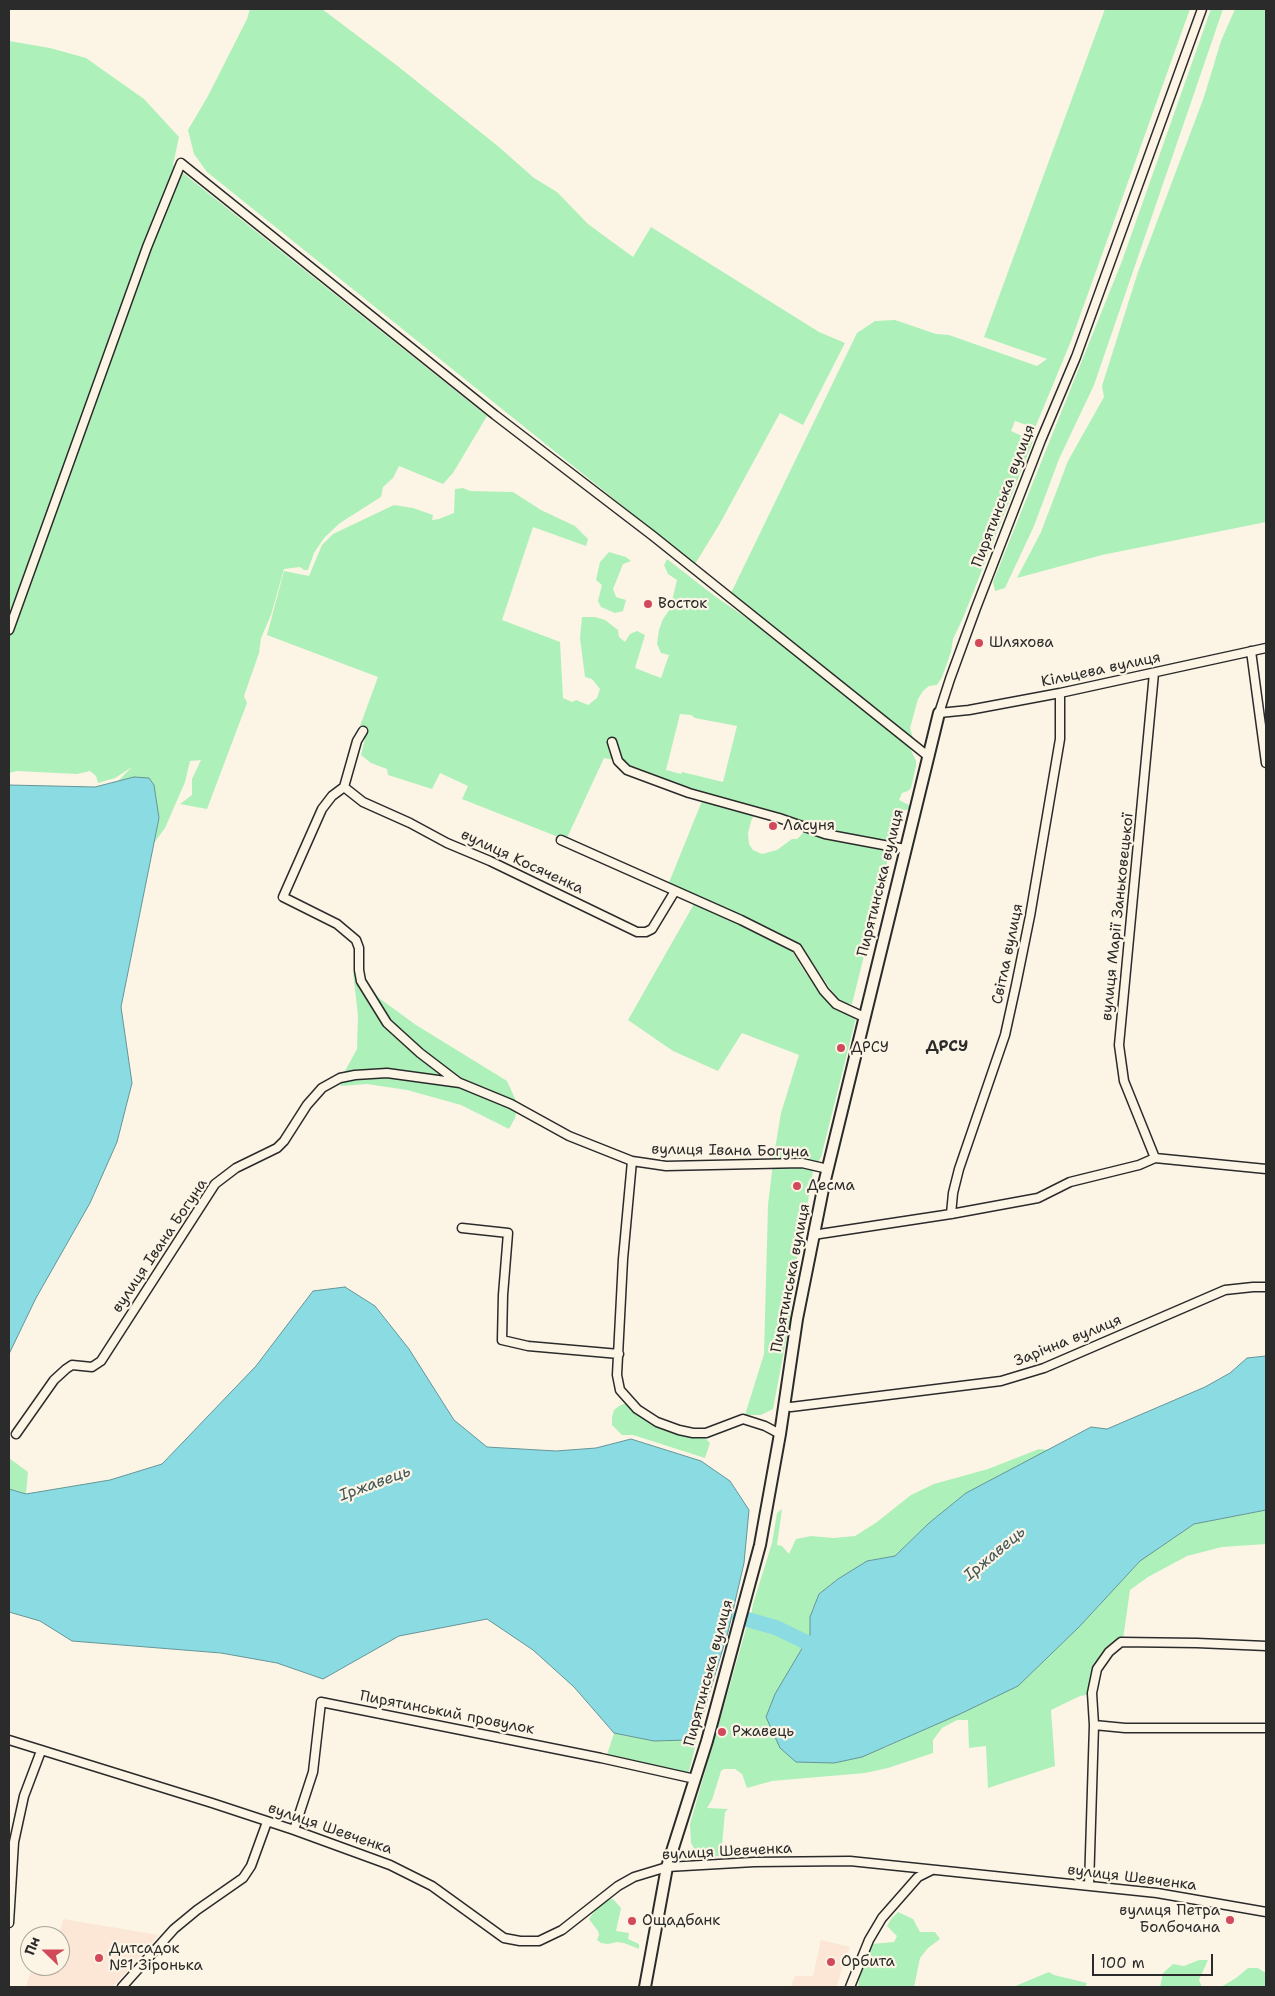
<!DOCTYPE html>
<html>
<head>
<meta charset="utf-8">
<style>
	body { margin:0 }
	#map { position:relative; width:1275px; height:1996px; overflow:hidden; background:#fcf5e5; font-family:"Shantell Sans",sans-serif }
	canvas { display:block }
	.frame { position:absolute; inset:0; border:10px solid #2b2b2b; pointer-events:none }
	.north { position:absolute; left:20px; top:1926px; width:50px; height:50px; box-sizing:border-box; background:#fcf5e5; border:1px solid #a8a49b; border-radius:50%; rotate:292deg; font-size:14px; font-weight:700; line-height:20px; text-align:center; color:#2b2b2b }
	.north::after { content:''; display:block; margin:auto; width:18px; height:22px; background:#d1495b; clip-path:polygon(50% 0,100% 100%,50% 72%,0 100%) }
	.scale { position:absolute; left:1092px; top:1954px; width:121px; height:22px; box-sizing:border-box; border:2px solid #2b2b2b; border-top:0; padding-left:6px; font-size:15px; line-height:18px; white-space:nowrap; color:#2b2b2b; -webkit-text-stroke:4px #fcf5e5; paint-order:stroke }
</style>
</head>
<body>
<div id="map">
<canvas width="1275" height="1996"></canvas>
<div class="frame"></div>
<div class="north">Пн</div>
<div class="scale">100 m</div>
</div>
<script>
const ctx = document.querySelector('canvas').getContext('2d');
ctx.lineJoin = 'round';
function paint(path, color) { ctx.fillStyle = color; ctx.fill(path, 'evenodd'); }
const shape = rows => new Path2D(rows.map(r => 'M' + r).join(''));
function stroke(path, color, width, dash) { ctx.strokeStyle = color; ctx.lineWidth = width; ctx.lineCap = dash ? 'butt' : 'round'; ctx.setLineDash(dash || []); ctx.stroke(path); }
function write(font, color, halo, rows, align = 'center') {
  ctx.font = font + ' "Shantell Sans",sans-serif'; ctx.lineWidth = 4.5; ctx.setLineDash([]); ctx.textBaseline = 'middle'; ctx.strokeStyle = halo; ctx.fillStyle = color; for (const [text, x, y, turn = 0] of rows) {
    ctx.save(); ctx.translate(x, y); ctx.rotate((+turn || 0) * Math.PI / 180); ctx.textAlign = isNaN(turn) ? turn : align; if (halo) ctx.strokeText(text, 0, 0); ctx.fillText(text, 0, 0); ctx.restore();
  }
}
paint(shape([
	[63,1919,159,1935,113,1987,26,1987,32,1968,35,1966,60,1966,59,1936],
	[821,1940,850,1947,836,1987,791,1986,795,1976,813,1976]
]), '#fce6d5');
paint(shape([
	[250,9,322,9,395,64,499,147,534,178,557,192,588,224,633,257,651,227,819,332,845,343,803,425,780,413,719,525,695,564,207,172,194,154,188,130,208,96,247,19],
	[1105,9,1190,9,1071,341,1035,428,1015,421,1011,431,1033,441,963,618,953,639,951,652,942,677,937,685,929,686,923,691,918,699,910,728,913,738,910,748,916,761,916,766,911,788,908,791,902,793,899,800,909,805,909,809,903,811,894,843,856,839,758,812,627,769,619,761,604,758,566,840,462,799,468,786,440,773,432,789,388,775,387,769,371,763,361,755,365,739,357,734,378,677,267,635,284,571,309,576,322,545,333,534,394,505,413,508,433,515,432,520,439,519,454,513,455,489,463,488,470,491,513,492,541,510,575,526,588,539,586,546,533,527,502,620,560,642,563,698,572,702,576,700,588,705,597,698,600,689,592,679,585,677,580,638,582,617,595,617,605,620,618,630,619,637,625,642,630,634,637,631,645,635,635,668,661,678,669,655,661,653,657,644,659,630,663,619,670,609,677,580,668,574,664,565,667,559,716,597,748,619,753,611,731,593,857,333,875,321,895,320,936,334,949,335,1037,366,1047,359,984,337],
	[680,714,691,715,695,718,737,726,723,782,682,772,681,774,666,770],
	[1211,9,1223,9,1094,385,1059,459,1034,526,1005,588,995,591,993,582,1122,261],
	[1235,9,1266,9,1266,522,1102,555,1017,578,1041,532,1068,461,1104,397,1102,386,1138,272,1204,97,1221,41],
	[9,41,50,48,86,58,144,99,179,137,173,165,487,416,453,473,443,484,399,466,393,478,383,487,381,497,340,523,324,538,314,553,308,570,304,570,300,567,284,569,271,615,261,638,259,653,244,696,247,703,207,809,180,804,192,795,192,779,201,760,190,761,185,782,165,828,154,843,159,817,134,777,116,783,132,767,115,778,98,783,96,776,90,771,77,774,17,771,9,773],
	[609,552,626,557,631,561,623,564,613,589,616,597,626,600,623,611,615,613,601,607,598,601,602,585,596,580,600,562],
	[702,801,754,815,751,821,748,833,749,844,753,850,762,854,777,850,792,839,797,839,806,830,888,850,888,859,852,1004,843,1003,836,997,801,947,689,892,668,885],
	[694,904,790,948,805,972,831,1006,856,1018,821,1157,813,1171,801,1244,795,1266,790,1319,773,1409,761,1415,745,1415,764,1354,768,1205,774,1155,781,1113,799,1055,742,1033,718,1071,673,1051,628,1020],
	[353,972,361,973,379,998,416,1025,507,1081,518,1105,515,1118,509,1129,461,1105,407,1090,367,1084,341,1086,338,1078,345,1071,357,1049,358,1016],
	[626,1403,634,1412,655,1425,679,1433,705,1438,710,1443,705,1458,633,1435,622,1435,612,1425,612,1417,614,1410,619,1406],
	[1039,1449,1049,1450,966,1493,929,1523,895,1556,867,1561,838,1579,819,1594,810,1617,810,1635,775,1694,884,1748,1018,1686,1079,1627,1140,1561,1194,1524,1266,1510,1266,1544,1222,1547,1187,1556,1148,1577,1130,1590,1122,1646,1111,1653,1099,1670,1097,1693,1080,1696,1051,1710,1055,1766,988,1788,986,1746,969,1748,968,1720,957,1720,942,1728,933,1740,933,1753,888,1768,865,1773,772,1781,747,1788,742,1774,735,1769,724,1769,721,1771,712,1800,707,1808,728,1809,725,1812,721,1856,704,1857,695,1850,691,1843,690,1824,748,1622,768,1628,772,1624,751,1616,753,1604,772,1543,777,1513,782,1509,777,1545,782,1546,789,1554,796,1539,811,1536,833,1538,855,1536,877,1522,911,1495,934,1484,988,1469],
	[9,1458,28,1472,26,1494,9,1489],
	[614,1733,654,1741,687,1740,696,1737,697,1740,688,1775,606,1758],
	[613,1899,621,1908,616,1931,629,1933,628,1939,639,1944,639,1949,624,1943,617,1942,608,1944,601,1943,597,1940,599,1935,598,1931,589,1919,600,1904,606,1900],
	[898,1912,913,1919,920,1932,935,1932,940,1939,928,1948,920,1958,914,1987,858,1987,860,1975,872,1944,894,1942,897,1936,887,1926,891,1919],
	[1199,1960,1208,1960,1199,1980,1202,1987,1160,1987,1163,1973,1173,1964,1184,1966],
	[1248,1968,1258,1968,1266,1973,1266,1987,1221,1987,1236,1978],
	[1049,1972,1054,1975,1087,1983,1085,1987,1013,1987]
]), '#adf0b9');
const water = shape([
	[134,777,149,778,154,785,159,818,121,1007,132,1083,117,1142,90,1203,36,1298,9,1354,9,785,95,787,134,777],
	[345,1287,375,1306,409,1349,454,1420,487,1447,556,1451,596,1448,631,1439,701,1461,730,1481,749,1510,744,1563,728,1632,696,1737,687,1740,654,1741,614,1733,574,1687,533,1650,487,1619,399,1636,323,1679,277,1663,221,1653,72,1641,40,1621,9,1612,9,1489,26,1494,110,1480,162,1464,256,1366,313,1291,345,1287],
	[1266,1356,1266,1510,1194,1524,1140,1561,1079,1627,1018,1686,960,1714,862,1757,834,1763,796,1762,780,1748,766,1717,775,1694,810,1635,810,1617,819,1594,838,1579,867,1561,895,1556,929,1523,966,1493,1091,1427,1107,1429,1205,1387,1230,1373,1247,1358,1266,1356]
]);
paint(water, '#8adce2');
stroke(water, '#649599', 1);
stroke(shape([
	[739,1617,777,1628,824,1651]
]), '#8adce2', 15);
const minor = shape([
	[1202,9,1076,357,1041,440,976,608,950,679,939,713,969,710,1060,693,1266,648],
	[9,630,147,247,181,163,495,415,653,536,929,757],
	[1251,651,1266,763],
	[1154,673,1119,1045,1124,1081,1155,1158],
	[363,731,357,741,344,787,332,796,322,809,283,897,337,924,356,940,359,948,359,970,361,981,387,1023,420,1053,458,1082],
	[612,742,618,761,627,770,689,793,779,818,825,834,905,849],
	[344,787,363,802,410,823,447,843,490,861,637,932,646,932,652,929,675,891],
	[561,840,741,920,797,948,824,991,836,1004,864,1017],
	[632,1161,623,1259,617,1375,620,1390,637,1409,657,1422,679,1430,693,1433,706,1433,743,1419,765,1426,780,1434],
	[951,1214,953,1193,959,1169,1005,1035,1016,985,1030,916,1060,739,1060,693],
	[462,1228,508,1233,503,1295,502,1340,528,1346,619,1354],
	[813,1235,951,1214,1038,1198,1070,1182,1139,1165,1155,1158,1266,1169],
	[784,1406,791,1407,1001,1381,1044,1368,1225,1290,1253,1287,1266,1287],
	[16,1434,54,1380,66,1369,72,1365,92,1367,101,1361,215,1184,236,1168,277,1148,284,1141,307,1105,322,1088,340,1078,355,1075,387,1073,460,1083,511,1104,569,1136,632,1161,666,1166,802,1163,828,1169],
	[1094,1725,1125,1728,1266,1728],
	[9,1740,212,1803,294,1830,390,1865,432,1886,504,1938,520,1941,539,1941,562,1930,618,1886,634,1877,667,1867,754,1862,850,1861,1157,1893,1266,1912],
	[294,1830,313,1772,321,1702,601,1758,695,1779],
	[1089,1886,1094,1725,1092,1693,1097,1669,1109,1652,1121,1642,1197,1643,1266,1646],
	[9,1923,14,1842,24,1796,41,1751],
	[122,1987,174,1929,197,1910,243,1878,251,1866,267,1822],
	[850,1987,869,1940,882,1918,918,1877,932,1870]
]);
const major = shape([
	[645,1987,667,1867,707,1741,760,1545,780,1434,797,1319,824,1184,939,713]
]);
stroke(minor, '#2b2b2b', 11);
stroke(major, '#2b2b2b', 14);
stroke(minor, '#fcf5e5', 8);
stroke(major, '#fcf5e5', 10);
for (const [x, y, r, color] of [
	[648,604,5,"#d1495b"],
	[979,643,5,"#d1495b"],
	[773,826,5,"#d1495b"],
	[841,1048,5,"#d1495b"],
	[797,1186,5,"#d1495b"],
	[722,1732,5,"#d1495b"],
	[1230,1920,5,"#d1495b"],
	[632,1921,5,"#d1495b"],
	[99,1958,5,"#d1495b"],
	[831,1962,5,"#d1495b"]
]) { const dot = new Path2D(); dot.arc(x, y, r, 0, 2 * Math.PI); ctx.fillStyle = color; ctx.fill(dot); stroke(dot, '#fcf5e5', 2); }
write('15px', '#2b2b2b', '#fcf5e5', [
	["Пирятинська вулиця",1004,496,-69],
	["Кільцева вулиця",1101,670,-12],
	["вулиця Косяченка",522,862,25],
	["Пирятинська вулиця",881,883,-76],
	["вулиця Марії Заньковецької",1118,917,-84],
	["Світла вулиця",1008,954,-78],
	["вулиця Івана Богуна",730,1151,1],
	["вулиця Івана Богуна",160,1246,-56],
	["Пирятинська вулиця",791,1278,-79],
	["Зарічна вулиця",1068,1341,-22],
	["Пирятинська вулиця",709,1673,-75],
	["Пирятинський провулок",447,1713,11],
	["вулиця Шевченка",330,1829,19],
	["вулиця Шевченка",727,1852,-3],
	["вулиця Шевченка",1132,1878,7]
]);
write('15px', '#2b2b2b', '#fcf5e5', [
	["Восток",658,604],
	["Шляхова",989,643],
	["Ласуня",783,826],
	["ДРСУ",851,1048],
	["Десма",807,1186],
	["Ржавець",732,1732],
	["вулиця Петра",1220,1911,"right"],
	["Болбочана",1220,1928,"right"],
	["Ощадбанк",642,1921],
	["Дитсадок",109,1949],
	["№1 Зіронька",109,1966],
	["Орбита",841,1962]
], 'left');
write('bold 16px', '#2b2b2b', '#fcf5e5', [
	["ДРСУ",947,1047]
]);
write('italic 16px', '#435759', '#fcf5e5', [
	["Іржавець",375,1484,-20],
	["Іржавець",995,1554,-40]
]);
</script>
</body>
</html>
